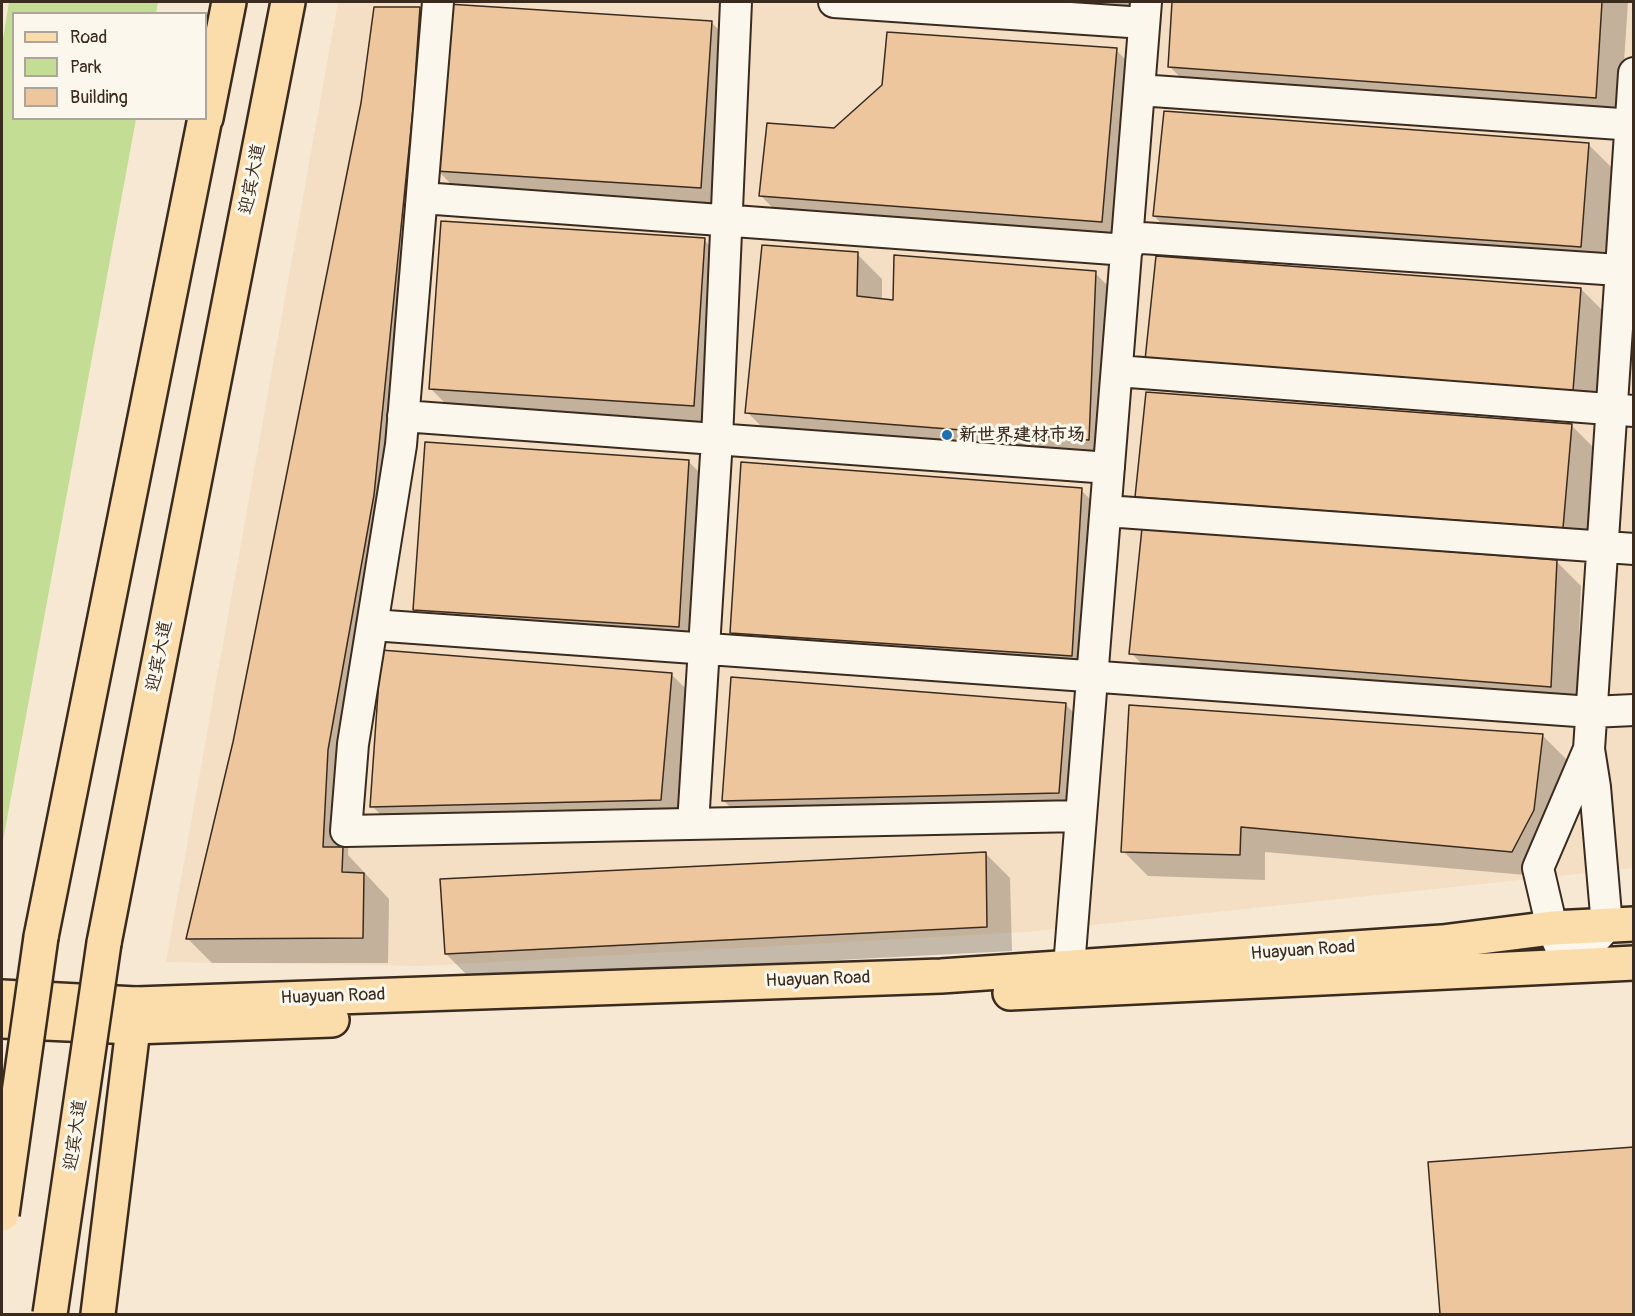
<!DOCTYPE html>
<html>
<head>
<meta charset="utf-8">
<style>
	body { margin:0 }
	#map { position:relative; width:1635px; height:1316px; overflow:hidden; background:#f7e8d4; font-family:Pangolin,sans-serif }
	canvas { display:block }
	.frame { position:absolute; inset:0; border:3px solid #3b2a1e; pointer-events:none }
	.legend { position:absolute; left:12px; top:12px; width:195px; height:108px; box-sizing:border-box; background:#fbf7ec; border:2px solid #aea59a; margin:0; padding:8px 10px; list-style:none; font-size:18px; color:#3b2a1e }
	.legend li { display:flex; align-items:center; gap:12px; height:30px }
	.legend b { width:30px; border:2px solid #aea59a }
</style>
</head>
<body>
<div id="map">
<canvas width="1635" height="1316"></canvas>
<div class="frame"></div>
<ul class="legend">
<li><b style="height:8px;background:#faddab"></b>Road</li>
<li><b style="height:16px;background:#c3dd94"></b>Park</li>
<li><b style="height:16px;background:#edc69d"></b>Building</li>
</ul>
</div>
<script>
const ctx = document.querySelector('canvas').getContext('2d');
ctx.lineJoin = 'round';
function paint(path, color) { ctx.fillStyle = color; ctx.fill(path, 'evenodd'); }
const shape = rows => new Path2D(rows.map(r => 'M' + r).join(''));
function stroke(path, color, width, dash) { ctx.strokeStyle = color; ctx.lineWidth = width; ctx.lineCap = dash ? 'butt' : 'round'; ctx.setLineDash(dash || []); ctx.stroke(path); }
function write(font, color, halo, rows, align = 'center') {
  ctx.font = font + ' Pangolin,"LXGW WenKai TC",sans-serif'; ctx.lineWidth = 6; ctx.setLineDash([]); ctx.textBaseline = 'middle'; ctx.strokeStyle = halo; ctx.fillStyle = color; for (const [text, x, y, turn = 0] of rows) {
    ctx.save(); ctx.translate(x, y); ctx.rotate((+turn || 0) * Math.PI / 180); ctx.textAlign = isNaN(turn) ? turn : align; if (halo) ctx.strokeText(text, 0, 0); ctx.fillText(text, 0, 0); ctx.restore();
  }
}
paint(shape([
	[338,2,1633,2,1633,868,1026,932,423,966,166,962]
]), '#f4dec4');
paint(shape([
	[9,2,158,2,156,13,14,14,14,118,136,119,2,846,2,45]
]), '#c3dd94');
paint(shape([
	[813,2,1162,2,1161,27],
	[1174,2,1628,2,1620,122,1194,91,1169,66],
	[419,8,444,33,711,22,736,47,726,213,463,196,438,171,352,776,348,855,389,899,388,963,212,963,187,938],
	[1116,50,1141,75,1126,246,786,221,761,196,834,129],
	[1589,145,1614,170,1605,271,1179,241,1154,216],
	[704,240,729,265,719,430,455,413,430,388],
	[857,254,882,279,882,300,895,302,1095,273,1120,298,1113,464,772,437,747,412],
	[1581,289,1606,314,1597,416,1146,360],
	[1571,425,1596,450,1588,552,1162,521,1137,496],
	[688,461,713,486,703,652,440,634,415,609],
	[1081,490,1106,515,1097,680,756,657,731,632],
	[1556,561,1581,586,1576,712,1156,678,1131,653],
	[671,674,696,699,685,825,397,831,372,806],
	[1066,705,1091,730,1084,817,748,825,723,800],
	[1542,735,1567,760,1558,836,1537,876,1265,852,1265,880,1148,876,1123,851],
	[985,853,1010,878,1012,951,471,979,446,954],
	[1634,1148,1634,1314,1442,1314,1430,1164]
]), '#0003');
const building = shape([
	[1172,2,1602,2,1596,98,1168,67,1172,2],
	[448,4,712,21,701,188,436,171,448,4],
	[374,7,420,7,413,109,374,495,328,750,323,847,343,847,342,872,364,873,363,938,186,939,233,742,361,103,374,7],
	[887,32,1117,48,1102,222,759,196,767,123,834,128,882,85,887,32],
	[1164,111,1589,143,1581,247,1153,216,1164,111],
	[441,221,705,238,694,406,429,389,441,221],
	[762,245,858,252,857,296,893,300,894,255,1096,271,1089,440,745,413,762,245],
	[1156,256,1581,288,1573,391,1145,360,1156,256],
	[1146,392,1572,424,1563,528,1135,497,1146,392],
	[425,442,689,460,679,627,413,610,425,442],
	[741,462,1082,488,1072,656,730,633,741,462],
	[1142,528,1557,560,1551,687,1129,654,1142,528],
	[381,650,672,673,661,800,370,807,381,650],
	[731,677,1066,703,1059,793,722,801,731,677],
	[1129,705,1543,734,1534,810,1512,852,1241,827,1240,855,1121,852,1129,705],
	[986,852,987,927,445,954,440,879,986,852],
	[1634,1147,1634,1314,1440,1314,1428,1162,1634,1147]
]);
paint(building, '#edc69d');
stroke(building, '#3b2a1e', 1.5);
const minor = shape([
	[438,2,401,445,353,744,346,831,1081,816],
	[834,2,1144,23],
	[1139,90,1634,125],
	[422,198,1127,250],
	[1127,237,1634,271],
	[1117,371,1634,411],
	[403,416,1109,468],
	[1106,511,1634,549],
	[372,625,1591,712,1634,710],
	[1589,749,1538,868,1552,928,1569,967,1607,926,1595,787,1589,749,1634,73],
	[693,824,717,439,736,2],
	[1069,967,1146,2]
]);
const major = shape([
	[1010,993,1634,963],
	[2,997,136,1004,941,976,1442,942,1552,928,1634,924],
	[2,1021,133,1027,332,1020]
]);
const highway = shape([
	[206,118,229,2],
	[41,937,205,118],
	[104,943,288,2],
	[98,1314,136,1004]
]);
stroke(minor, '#3b2a1e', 34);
stroke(major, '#3b2a1e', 38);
stroke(highway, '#3b2a1e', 38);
stroke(minor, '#fbf7ec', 30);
stroke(major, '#faddab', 33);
stroke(highway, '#faddab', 33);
const highwayBridge = shape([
	[2,1214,41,937],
	[50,1314,104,943]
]);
stroke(highwayBridge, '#3b2a1e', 38, []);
stroke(highwayBridge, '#faddab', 33);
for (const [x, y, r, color] of [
	[947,435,6,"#1f6fb2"]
]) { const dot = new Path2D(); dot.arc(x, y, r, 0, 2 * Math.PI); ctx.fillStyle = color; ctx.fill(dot); stroke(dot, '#fbf7ec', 2); }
write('18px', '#3b2a1e', '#fbf7ec', [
	["迎宾大道",253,179,-79],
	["迎宾大道",160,656,-79],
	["Huayuan Road",1303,951,-4],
	["Huayuan Road",818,980,-2],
	["Huayuan Road",333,997,-2],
	["迎宾大道",76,1135,-82]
]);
write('bold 18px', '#3b2a1e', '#fbf7ec', [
	["新世界建材市场",959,435]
], 'left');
</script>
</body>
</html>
